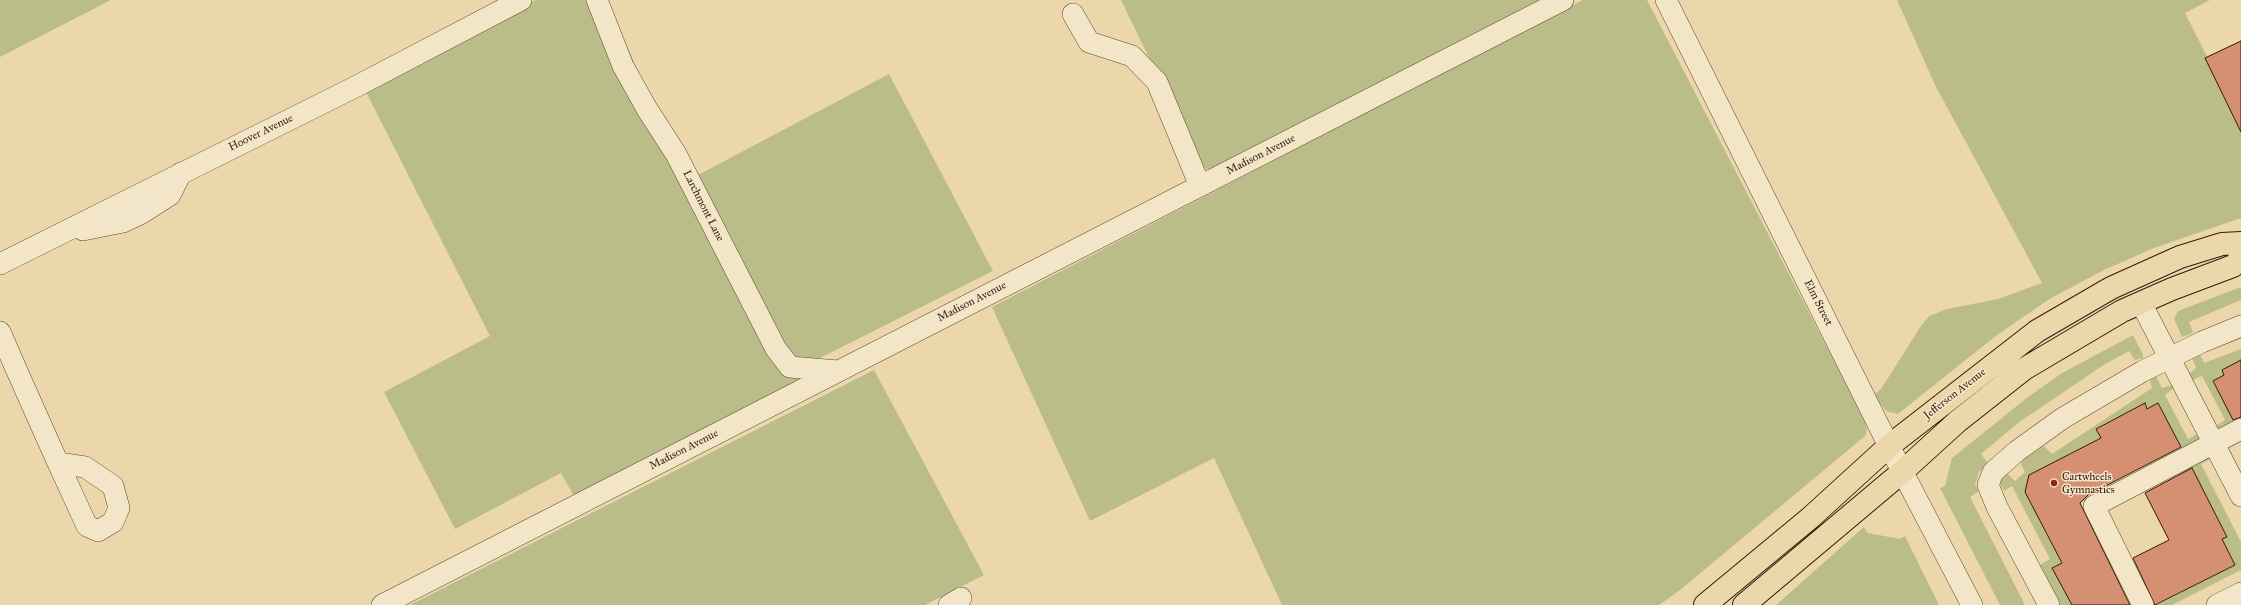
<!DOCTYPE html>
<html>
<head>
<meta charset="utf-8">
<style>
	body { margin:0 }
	canvas { display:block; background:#ecd7ab }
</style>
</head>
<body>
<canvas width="2241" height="605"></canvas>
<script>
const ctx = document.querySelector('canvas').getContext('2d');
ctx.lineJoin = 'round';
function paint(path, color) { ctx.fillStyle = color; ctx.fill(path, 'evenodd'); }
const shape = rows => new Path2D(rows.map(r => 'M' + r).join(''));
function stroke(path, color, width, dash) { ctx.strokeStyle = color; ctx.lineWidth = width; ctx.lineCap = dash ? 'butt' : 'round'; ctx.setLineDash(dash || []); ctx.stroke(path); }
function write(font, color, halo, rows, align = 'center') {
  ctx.font = font + ' "IM FELL Great Primer",serif'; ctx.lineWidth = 3; ctx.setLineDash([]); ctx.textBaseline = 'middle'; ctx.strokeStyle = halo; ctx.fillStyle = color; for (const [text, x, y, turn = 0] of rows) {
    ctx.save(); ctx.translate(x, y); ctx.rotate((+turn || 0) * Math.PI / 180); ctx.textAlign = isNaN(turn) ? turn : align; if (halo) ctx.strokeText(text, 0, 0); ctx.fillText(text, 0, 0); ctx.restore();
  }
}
paint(shape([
	[0,0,111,0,0,57],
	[536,0,607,0,646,90,698,175,889,74,993,271,804,366,799,378,793,385,575,498,561,473,455,529,384,392,490,336,365,90],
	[1121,0,1543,0,1211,171,1205,168,1199,161],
	[1583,0,1647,0,1865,421,1867,430,1865,436,1680,590,1659,605,1282,605,1214,458,1090,521,992,307],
	[1897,0,2210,0,2185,13,2241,124,2241,218,2154,248,2104,270,2051,298,1997,335,1898,414,1886,411,1874,395,1881,389,1921,326,1929,316,1947,309,1998,299,2042,283,1935,85],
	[2241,287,2241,300,2189,322,2193,332,2191,334,2182,337,2174,319,2178,311],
	[2133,335,2143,355,2143,358,2135,360,2129,351,2102,366,2018,423,1981,454,1988,463,1979,472,1975,485,1979,491,1970,497,2025,605,2000,605,1940,488,1945,486,1952,458,2028,397,2062,373],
	[2241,349,2241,360,2222,370,2224,375,2214,381,2235,424,2219,430,2216,426,2225,420,2202,376,2192,380,2189,374,2196,368,2192,358,2200,354,2204,363],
	[874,370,984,575,925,605,410,605],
	[2156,376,2162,388,2172,385,2174,388,2165,395,2188,439,2197,434,2200,438,2199,441,2182,450,2159,404,2147,409,2144,404,2097,428,2101,438,2067,455,2089,498,2080,503,2084,511,2045,531,2062,563,2053,568,2072,605,2060,605,2040,565,2050,559,2012,486,2004,491,1998,481,2008,474,2015,481,2025,472,2021,464,2022,461,2044,446,2052,454,2152,388,2149,378],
	[2206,454,2210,458,2209,460,2201,464,2241,542,2241,570,2172,605,2157,605,2235,565,2222,539,2227,537,2192,468,2185,472,2183,467],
	[1864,527,1868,533,1900,539,1905,536,1939,605,1776,605]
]), '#babd87');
const building = shape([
	[2241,41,2241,132,2205,58,2241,41],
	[2241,360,2241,417,2233,420,2213,381,2224,375,2222,370,2241,360],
	[2145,403,2147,409,2158,403,2181,447,2088,495,2080,503,2130,605,2072,605,2052,568,2062,563,2025,492,2029,475,2101,438,2096,429,2145,403],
	[2192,468,2227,537,2222,539,2235,565,2155,605,2133,558,2169,540,2145,493,2192,468]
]);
paint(building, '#d49070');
stroke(building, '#321a0c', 1);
const minor = shape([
	[597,0,623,66,647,109,676,154,776,349,790,367,838,371],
	[1666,0,1889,446,1972,605],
	[1073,14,1089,42,1132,56,1157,82,1200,186],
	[83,230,123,222,142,213,170,195,181,173],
	[0,264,357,86,521,0],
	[2141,303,2241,496],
	[0,332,17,371,58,463,87,526,98,531,113,522,119,508,113,486,85,467,58,463],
	[382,605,1563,0],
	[949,605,961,598],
	[2049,605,1997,507,1988,485,1993,472,2017,451,2063,418,2143,371,2202,342,2241,326],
	[2143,605,2094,506,2241,429],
	[2217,605,2241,593]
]);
const major = shape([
	[1705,605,1810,518,1889,446,2037,331,2111,288,2180,257,2222,244,2241,243],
	[1744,605,1902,472,1958,421,2024,369,2122,311,2172,289,2233,266,2241,259]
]);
stroke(minor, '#604934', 22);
stroke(major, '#321a0c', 24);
stroke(minor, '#f3e5c8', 21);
stroke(major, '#ecd7ab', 22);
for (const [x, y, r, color] of [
	[2054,483,4,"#8f2418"]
]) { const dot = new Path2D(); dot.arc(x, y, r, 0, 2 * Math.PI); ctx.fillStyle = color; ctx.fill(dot); stroke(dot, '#f3e5c8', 1.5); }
write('11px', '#321a0c', '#f3e5c8', [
	["Hoover Avenue",261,133,-26],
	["Madison Avenue",1261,155,-27],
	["Larchmont Lane",703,206,63],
	["Madison Avenue",972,302,-27],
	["Elm Street",1818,303,63],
	["Jefferson Avenue",1955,394,-38],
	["Madison Avenue",684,450,-27]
]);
write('11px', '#321a0c', '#f3e5c8', [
	["Cartwheels",2062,477],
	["Gymnastics",2062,490]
], 'left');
</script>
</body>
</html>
